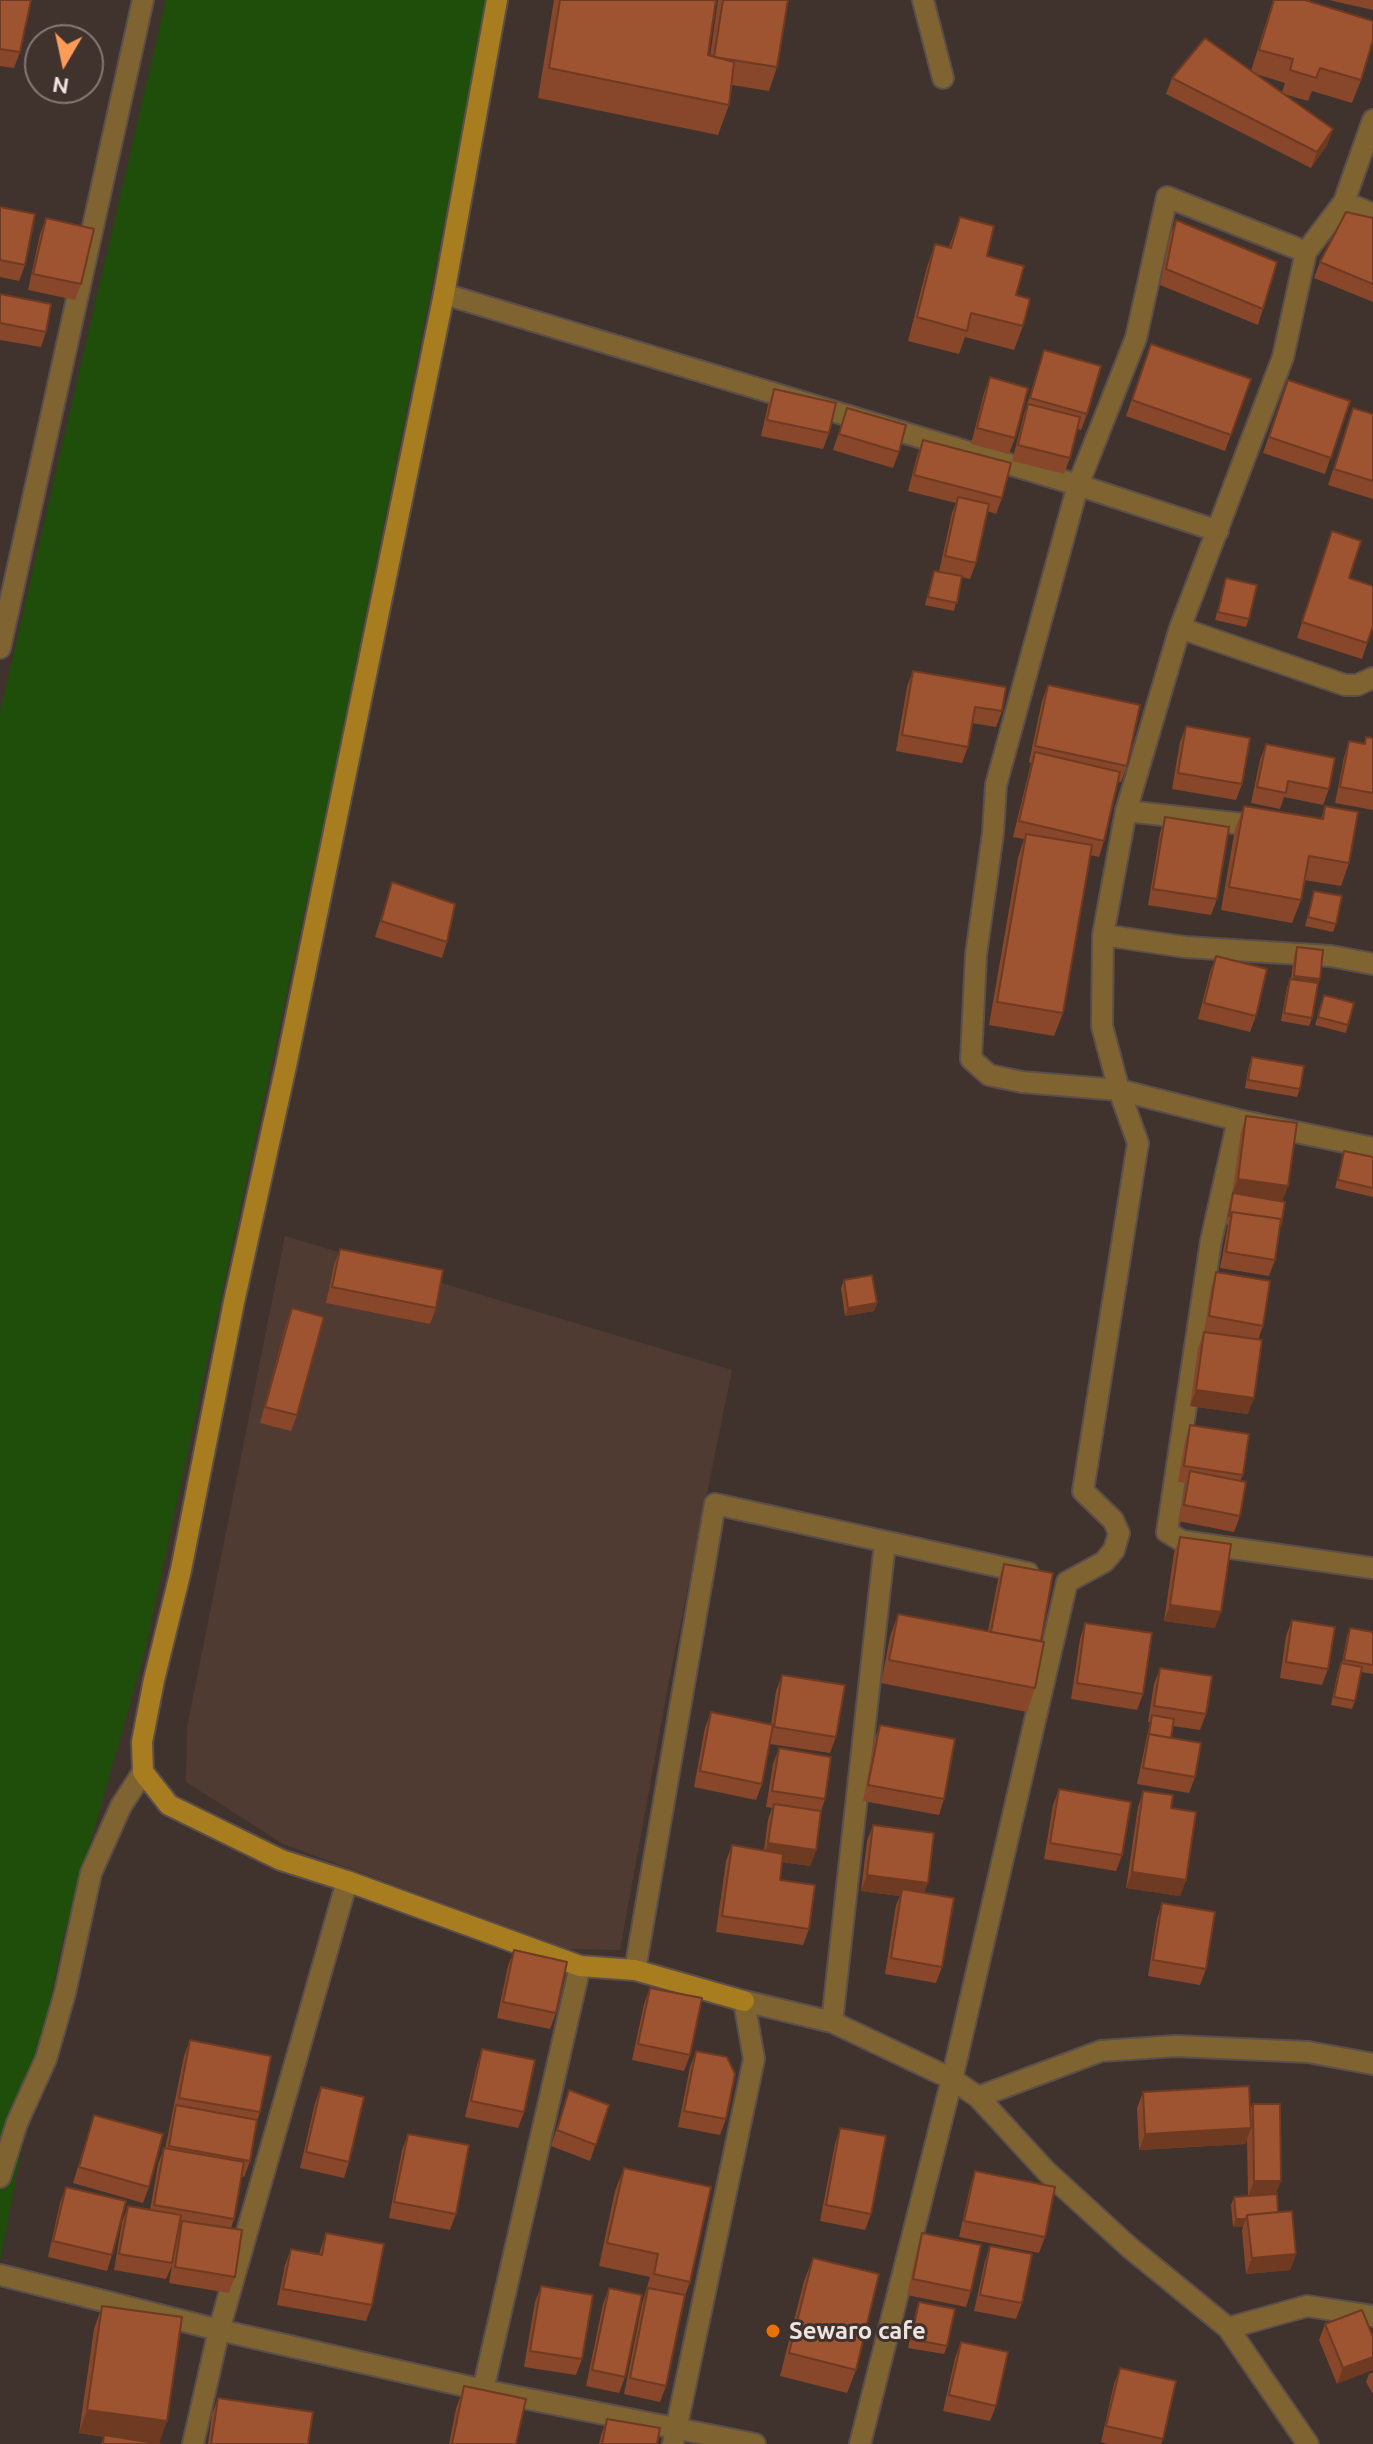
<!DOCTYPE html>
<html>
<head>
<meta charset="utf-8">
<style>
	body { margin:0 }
	#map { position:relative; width:1373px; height:2444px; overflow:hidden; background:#40322d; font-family:Ubuntu,sans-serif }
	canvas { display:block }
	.north { position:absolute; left:24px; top:24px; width:80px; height:80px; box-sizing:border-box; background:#40322d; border:2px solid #857975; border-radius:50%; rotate:189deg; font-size:22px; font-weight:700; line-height:32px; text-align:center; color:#ede4e1 }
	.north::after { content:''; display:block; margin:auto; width:28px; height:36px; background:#fe9c57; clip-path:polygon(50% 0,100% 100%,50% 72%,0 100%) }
</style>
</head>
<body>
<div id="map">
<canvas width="1373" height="2444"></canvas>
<div class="north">N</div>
</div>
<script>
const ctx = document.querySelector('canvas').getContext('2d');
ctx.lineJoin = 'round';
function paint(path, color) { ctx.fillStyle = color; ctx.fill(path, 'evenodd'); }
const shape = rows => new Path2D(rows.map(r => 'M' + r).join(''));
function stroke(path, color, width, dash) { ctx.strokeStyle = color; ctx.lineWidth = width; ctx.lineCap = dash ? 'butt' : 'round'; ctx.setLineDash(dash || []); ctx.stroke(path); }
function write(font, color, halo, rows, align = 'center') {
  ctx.font = font + ' Ubuntu,sans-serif'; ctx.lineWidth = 6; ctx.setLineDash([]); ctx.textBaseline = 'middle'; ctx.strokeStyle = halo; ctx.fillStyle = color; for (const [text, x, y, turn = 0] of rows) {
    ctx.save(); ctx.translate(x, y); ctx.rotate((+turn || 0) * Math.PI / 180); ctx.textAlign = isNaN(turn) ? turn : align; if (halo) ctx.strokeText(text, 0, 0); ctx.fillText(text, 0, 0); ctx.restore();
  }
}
paint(shape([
	[285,1236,732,1370,669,1681,620,1950,568,1949,283,1844,186,1782,187,1727]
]), '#4f3b32');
paint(shape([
	[166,0,489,0,332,783,144,1655,61,1946,0,2261,0,712]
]), '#1f4e0a');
const lane = shape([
	[1126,811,1261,826]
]);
const street = shape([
	[923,0,943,78],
	[1344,202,1373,214],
	[1306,252,1167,197,1136,338,1078,485,996,785,993,833,976,955,971,1059,989,1075,1022,1082,1119,1090,1238,1120,1373,1148],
	[444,294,1078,485,1218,531],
	[1180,628,1345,685,1357,685,1373,678],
	[0,648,143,0],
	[1103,935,1185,947,1331,956,1373,964],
	[1238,1120,1211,1241,1167,1532,1182,1541,1373,1568],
	[635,1970,715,1504,1028,1573],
	[832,2022,885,1543],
	[978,2097,1101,2051,1176,2046,1308,2052,1373,2064],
	[0,2177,17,2123,46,2059,65,1993,91,1873,121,1806,143,1772],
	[0,2275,219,2330,483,2390,755,2444],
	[1228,2328,1307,2306,1373,2316],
	[483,2390,580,1966],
	[193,2444,219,2330,347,1881],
	[673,2444,754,2059,744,2001,832,2022,952,2079,978,2097,1046,2171,1129,2247,1228,2328,1308,2444],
	[860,2444,952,2079,1067,1582,1104,1562,1114,1550,1119,1533,1113,1520,1083,1491,1138,1143,1119,1090,1102,1026,1103,935,1126,811,1180,628,1283,357,1306,252,1344,202,1373,120]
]);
const secondary = shape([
	[497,0,444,294,286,1066,234,1302,181,1570,154,1680,142,1742,143,1772,169,1805,281,1860,347,1881,580,1966,635,1970,744,2001]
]);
stroke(lane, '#5c4e4a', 24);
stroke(street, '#5c4e4a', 24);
stroke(secondary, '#5c4e4a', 24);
stroke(lane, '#7f6431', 20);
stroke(street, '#7f6431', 20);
stroke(secondary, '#a77d20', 20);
paint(shape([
	[0,0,20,52,14,68,0,66],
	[554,0,716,0,708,55,710,56,718,0,788,0,777,67,769,91,732,85,729,105,718,135,538,98],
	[1273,0,1361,80,1352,103,1312,91,1308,101,1284,94,1333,129,1327,145,1311,168,1166,94,1172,78,1251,71],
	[1256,74,1285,83,1282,92],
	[1329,0,1373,0,1373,10],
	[0,207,25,265,19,281,0,277],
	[960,217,1016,295,1023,326,1014,350,965,337,959,354,908,341,927,267,935,244,949,247],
	[46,218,81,284,75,300,28,290,40,234],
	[1373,218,1373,302,1314,278,1320,262],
	[1176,220,1263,309,1258,325,1160,285,1170,236],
	[0,294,46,332,41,347,0,340],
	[1151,344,1251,379,1225,451,1126,416],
	[1044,350,1087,414,1081,430,1077,429,1070,458,1064,474,1012,461,1024,414],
	[990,377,1015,438,1009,454,971,444,984,393],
	[1288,380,1350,401,1325,474,1263,453],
	[774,389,829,433,823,449,761,436,768,405],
	[847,408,899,452,893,468,833,450],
	[1353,408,1373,414,1373,499,1328,485],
	[923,440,1002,498,996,514,987,511,976,563,970,579,962,577,954,611,925,605,934,571,939,572,952,513,956,503,908,491,917,456],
	[1326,547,1349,578,1373,626,1362,659,1297,638],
	[1226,578,1249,619,1246,627,1215,620],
	[913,671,1002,711,996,727,972,723,968,747,962,763,896,751,907,687],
	[1048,685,1127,766,1121,782,1118,782,1104,841,1099,857,1090,855,1063,1013,1054,1036,989,1025,1018,858,1024,839,1013,837,1031,763,1029,762,1042,701],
	[1186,726,1242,784,1236,800,1172,789,1180,742],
	[1366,737,1373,738,1373,810,1335,803,1344,757,1349,741,1364,743],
	[1266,744,1329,789,1323,805,1284,797,1280,809,1251,803,1260,760],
	[1244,806,1321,819,1325,806,1349,863,1341,886,1304,880,1301,900,1292,923,1221,910,1235,829],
	[1165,817,1217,899,1211,915,1148,905,1160,833],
	[392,882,447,942,442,958,375,937],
	[1314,891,1336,924,1333,932,1305,926],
	[1297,947,1320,979,1317,987,1312,1018,1309,1026,1281,1021,1287,987,1290,979,1291,979,1294,955],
	[1216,956,1256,1016,1250,1032,1198,1019,1210,972],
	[1324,995,1348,1025,1346,1033,1315,1025],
	[1252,1057,1300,1089,1297,1097,1245,1088,1249,1065],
	[1246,1116,1288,1186,1282,1201,1281,1225,1279,1231,1275,1260,1269,1276,1220,1268,1228,1225,1226,1224,1230,1201,1232,1195,1241,1132],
	[1344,1151,1373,1157,1373,1197,1335,1188],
	[340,1249,436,1308,430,1324,326,1303,334,1265],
	[1216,1272,1263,1326,1258,1340,1248,1414,1190,1406,1198,1348,1204,1332,1211,1288],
	[844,1280,877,1303,874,1311,845,1316,841,1288],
	[292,1308,297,1415,291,1431,260,1423,286,1324],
	[1190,1425,1243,1475,1240,1481,1240,1516,1234,1532,1178,1521,1186,1483,1178,1482,1185,1441],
	[1180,1537,1215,1628,1164,1621,1174,1553],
	[1004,1564,1041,1641,1035,1688,1027,1712,881,1683,890,1637,898,1614,988,1631,998,1580],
	[1292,1620,1328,1669,1322,1685,1280,1678,1286,1636],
	[1085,1623,1143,1694,1137,1710,1071,1699,1080,1639],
	[1350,1628,1373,1632,1373,1674,1361,1672,1355,1701,1352,1709,1331,1705,1338,1671,1342,1663,1347,1636],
	[1160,1668,1206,1714,1200,1730,1173,1726,1171,1738,1195,1777,1189,1793,1137,1784,1150,1722,1148,1722,1154,1684],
	[782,1675,836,1737,830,1753,770,1744,762,1784,756,1800,694,1787,705,1728,711,1712,771,1724,776,1691],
	[880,1725,944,1799,939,1815,863,1801,874,1741],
	[779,1748,825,1799,821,1811,816,1850,810,1866,782,1862,780,1880,809,1929,803,1945,716,1932,726,1861,732,1845,764,1850,768,1820,772,1808,766,1807,773,1764],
	[1059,1789,1122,1855,1116,1871,1044,1859,1053,1805],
	[1143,1791,1171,1808,1186,1880,1180,1896,1126,1888,1138,1807],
	[873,1825,924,1893,942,1967,936,1983,885,1974,896,1905,900,1896,861,1891,867,1841],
	[1162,1903,1206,1969,1200,1985,1148,1976,1157,1919],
	[514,1950,556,2013,550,2029,497,2018,508,1966],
	[650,1988,690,2055,684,2071,632,2060,644,2004],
	[190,2040,260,2112,256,2124,250,2161,244,2177,241,2176,234,2219,231,2228,235,2277,229,2293,169,2283,172,2265,166,2279,114,2270,122,2222,128,2206,150,2210,158,2164,164,2148,165,2149,184,2056],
	[482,2049,524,2112,518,2128,465,2117,477,2065],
	[696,2051,726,2119,720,2135,678,2127,690,2067],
	[321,2087,349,2162,344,2178,300,2168,315,2103],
	[569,2090,609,2105,590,2161,551,2146],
	[1143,2092,1250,2110,1253,2104,1276,2194,1278,2212,1296,2254,1290,2270,1246,2274,1242,2231,1243,2227,1233,2227,1231,2205,1234,2197,1248,2196,1247,2139,1245,2144,1139,2150,1137,2108],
	[94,2115,149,2187,143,2203,73,2183],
	[840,2128,871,2214,865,2230,820,2221,835,2144],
	[408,2134,456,2214,450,2230,389,2218,402,2150],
	[624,2168,690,2282,684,2298,666,2386,660,2402,624,2394,642,2304,650,2277,599,2266,615,2191],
	[975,2171,1045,2237,1039,2253,959,2237,970,2187],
	[66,2187,112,2255,107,2271,48,2257,60,2203],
	[326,2233,372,2305,366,2321,277,2305,285,2265,291,2249,319,2254],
	[922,2233,971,2291,966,2307,907,2295,917,2249],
	[990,2246,1022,2303,1016,2319,974,2311,985,2261],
	[813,2258,856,2370,847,2393,780,2376,804,2281],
	[541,2286,582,2359,576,2375,524,2367,535,2302],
	[609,2288,625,2377,619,2393,586,2386,603,2304],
	[919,2302,947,2346,944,2354,908,2348,916,2310],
	[102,2306,159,2444,160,2444,101,2444,104,2437,79,2433,94,2329],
	[1325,2324,1373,2337,1337,2384,1319,2340],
	[961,2342,996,2406,990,2421,943,2411,955,2358],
	[1120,2368,1163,2439,1161,2444,1108,2444,1101,2442,1114,2384],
	[1373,2372,1373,2394,1366,2382,1369,2374],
	[464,2386,516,2444,449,2444,456,2409],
	[218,2398,308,2444,208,2444,212,2414],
	[607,2419,657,2444,599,2444,601,2435]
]), '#88472a');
paint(shape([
	[1333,129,1327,145,1311,168,1317,152],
	[1294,976,1320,979,1317,987,1291,984],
	[1238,1179,1288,1186,1282,1202,1232,1195],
	[877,1303,874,1311,845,1316,848,1308],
	[1196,1390,1254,1398,1248,1414,1190,1406],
	[1170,1605,1221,1612,1215,1628,1164,1621],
	[768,1843,816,1850,810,1866,762,1859],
	[1132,1872,1186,1880,1180,1896,1126,1888],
	[867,1875,928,1883,922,1899,902,1889,900,1896,861,1891],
	[1251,2128,1245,2144,1139,2150,1145,2134],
	[1254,2181,1281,2181,1275,2197,1248,2197],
	[1236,2219,1246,2219,1243,2227,1233,2227],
	[1296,2254,1290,2270,1246,2274,1252,2258],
	[1373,2357,1373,2370,1337,2384,1343,2368],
	[87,2410,167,2421,159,2444,79,2433]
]), '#6f3a22');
const building = shape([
	[0,0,31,0,20,52,0,49,0,0],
	[560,0,716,0,708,55,734,62,729,105,549,68,560,0],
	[723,0,788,0,777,67,714,57,723,0],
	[1274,0,1305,0,1373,21,1373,40,1361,80,1320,68,1316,78,1290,70,1293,59,1259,50,1274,0],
	[1205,38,1333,129,1317,152,1172,78,1205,38],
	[0,207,35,214,25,265,0,260,0,207],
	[1346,212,1373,218,1373,284,1320,262,1346,212],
	[960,217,994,226,987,256,1024,266,1016,295,1030,299,1023,326,971,313,967,331,917,317,935,244,951,248,960,217],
	[46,218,94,229,81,284,33,274,46,218],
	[1176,220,1277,262,1263,309,1166,269,1176,220],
	[0,294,51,304,46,332,0,323,0,294],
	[1151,344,1251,379,1231,435,1132,400,1151,344],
	[1044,350,1101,366,1087,414,1030,398,1044,350],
	[990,377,1028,388,1015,438,977,428,990,377],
	[1288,380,1350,401,1331,458,1269,437,1288,380],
	[774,389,836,403,829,433,767,420,774,389],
	[1028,404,1080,417,1070,458,1018,445,1028,404],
	[847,408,906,425,899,452,839,434,847,408],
	[1353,408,1373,414,1373,481,1334,469,1353,408],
	[923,440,1011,463,1002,498,914,475,923,440],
	[958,497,989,504,976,563,945,556,958,497],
	[1332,531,1361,541,1349,578,1373,586,1373,626,1367,643,1302,622,1332,531],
	[934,571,962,576,957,603,928,597,934,571],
	[1226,578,1257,585,1249,619,1218,612,1226,578],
	[913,671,1006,687,1002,711,975,707,968,747,902,735,913,671],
	[1048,685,1140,705,1127,766,1035,746,1048,685],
	[1186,726,1250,738,1242,784,1178,773,1186,726],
	[1366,737,1373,738,1373,793,1340,787,1349,741,1365,744,1366,737],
	[1266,744,1335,758,1329,789,1288,781,1286,793,1257,787,1266,744],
	[1035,752,1120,772,1104,841,1019,821,1035,752],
	[1244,806,1323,819,1325,806,1358,812,1349,863,1309,856,1301,900,1229,887,1244,806],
	[1165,817,1229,827,1217,899,1153,889,1165,817],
	[1026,834,1092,845,1063,1013,997,1002,1026,834],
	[392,882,455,904,447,942,381,921,392,882],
	[1314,891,1342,896,1336,924,1308,917,1314,891],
	[1297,947,1323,950,1320,979,1294,976,1297,947],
	[1216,956,1267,969,1256,1016,1204,1003,1216,956],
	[1290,979,1318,983,1312,1018,1284,1013,1290,979],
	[1324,995,1354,1003,1348,1025,1318,1017,1324,995],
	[1252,1057,1304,1066,1300,1089,1248,1080,1252,1057],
	[1246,1116,1297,1123,1288,1186,1238,1179,1246,1116],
	[1344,1151,1373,1157,1373,1188,1338,1180,1344,1151],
	[1233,1193,1285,1202,1281,1225,1280,1225,1281,1219,1232,1212,1231,1216,1229,1216,1233,1193],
	[1232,1212,1281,1219,1275,1260,1226,1252,1232,1212],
	[340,1249,443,1270,436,1308,332,1287,340,1249],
	[1216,1272,1270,1281,1263,1326,1209,1316,1216,1272],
	[872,1275,877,1303,848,1308,844,1280,872,1275],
	[292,1308,324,1317,297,1415,265,1407,292,1308],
	[1204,1332,1262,1340,1254,1398,1196,1390,1204,1332],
	[1190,1425,1249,1434,1243,1475,1184,1466,1190,1425],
	[1190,1471,1246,1482,1240,1516,1184,1505,1190,1471],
	[1180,1537,1231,1544,1221,1612,1170,1605,1180,1537],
	[1004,1564,1053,1573,1041,1641,991,1632,1004,1564],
	[898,1614,1044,1642,1035,1688,889,1660,898,1614],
	[1292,1620,1335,1627,1328,1669,1286,1662,1292,1620],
	[1085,1623,1152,1633,1143,1694,1077,1683,1085,1623],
	[1350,1628,1373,1632,1373,1665,1344,1660,1350,1628],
	[1341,1663,1362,1667,1355,1701,1334,1697,1341,1663],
	[1160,1668,1212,1676,1206,1714,1154,1706,1160,1668],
	[782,1675,845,1685,836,1737,774,1727,782,1675],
	[711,1712,773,1725,762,1784,700,1771,711,1712],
	[1152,1715,1174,1719,1171,1738,1149,1734,1152,1715],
	[880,1725,955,1739,944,1799,868,1785,880,1725],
	[1149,1734,1201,1743,1195,1777,1143,1768,1149,1734],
	[779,1748,831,1757,825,1799,772,1791,779,1748],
	[1059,1789,1131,1802,1122,1855,1050,1843,1059,1789],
	[1143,1791,1173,1795,1171,1808,1196,1812,1186,1880,1132,1872,1143,1791],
	[774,1804,821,1811,816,1850,768,1843,774,1804],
	[873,1825,934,1833,928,1883,867,1875,873,1825],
	[732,1845,783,1854,780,1880,815,1885,809,1929,722,1916,732,1845],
	[902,1889,954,1898,942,1967,891,1958,902,1889],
	[1162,1903,1215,1912,1206,1969,1153,1960,1162,1903],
	[514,1950,567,1962,556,2013,503,2002,514,1950],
	[650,1988,702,1998,690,2055,638,2044,650,1988],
	[190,2040,271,2056,260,2112,179,2098,190,2040],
	[482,2049,535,2060,524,2112,471,2101,482,2049],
	[696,2051,727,2057,735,2074,726,2119,684,2111,696,2051],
	[1249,2086,1251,2128,1145,2134,1143,2092,1249,2086],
	[321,2087,364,2097,349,2162,306,2152,321,2087],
	[569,2090,609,2105,596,2145,557,2130,569,2090],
	[1253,2104,1280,2104,1281,2181,1254,2181,1253,2104],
	[176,2105,257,2120,250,2161,169,2146,176,2105],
	[94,2115,163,2134,149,2187,79,2167,94,2115],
	[840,2128,886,2136,871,2214,826,2205,840,2128],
	[408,2134,469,2145,456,2214,394,2202,408,2134],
	[164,2148,244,2162,234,2219,154,2205,164,2148],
	[624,2168,711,2187,690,2282,654,2274,658,2254,607,2243,624,2168],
	[975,2171,1055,2187,1045,2237,964,2221,975,2171],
	[66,2187,126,2201,112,2255,53,2241,66,2187],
	[1277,2194,1278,2212,1247,2215,1246,2219,1236,2219,1234,2197,1277,2194],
	[128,2206,181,2215,172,2263,119,2254,128,2206],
	[1292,2211,1296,2254,1252,2258,1247,2215,1292,2211],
	[182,2221,242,2230,235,2277,175,2267,182,2221],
	[326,2233,384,2244,372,2305,283,2289,291,2249,322,2255,326,2233],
	[922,2233,981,2245,971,2291,913,2279,922,2233],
	[990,2246,1032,2254,1022,2303,980,2295,990,2246],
	[813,2258,879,2274,856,2370,789,2353,813,2258],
	[541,2286,593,2295,582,2359,530,2351,541,2286],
	[609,2288,642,2295,625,2377,592,2370,609,2288],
	[648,2288,685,2295,666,2386,630,2378,648,2288],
	[919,2302,955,2309,947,2346,911,2339,919,2302],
	[102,2306,182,2317,167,2421,87,2410,102,2306],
	[1362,2310,1373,2337,1373,2357,1343,2368,1325,2324,1362,2310],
	[961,2342,1008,2352,996,2406,949,2395,961,2342],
	[1120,2368,1176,2381,1163,2439,1106,2426,1120,2368],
	[464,2386,526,2399,516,2444,452,2444,464,2386],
	[218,2398,313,2412,308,2444,211,2444,218,2398],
	[607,2419,660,2428,657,2444,602,2444,607,2419],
	[104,2435,160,2444,103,2444,104,2435]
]);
paint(building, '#9e5331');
stroke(building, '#6f3a22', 2);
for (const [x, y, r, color] of [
	[773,2331,8,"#e8710a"]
]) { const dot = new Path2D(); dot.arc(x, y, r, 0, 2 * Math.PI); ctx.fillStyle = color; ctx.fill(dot); stroke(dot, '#40322d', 3); }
write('bold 24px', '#ede4e1', '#40322d', [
	["Sewaro cafe",789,2331]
], 'left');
</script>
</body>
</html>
